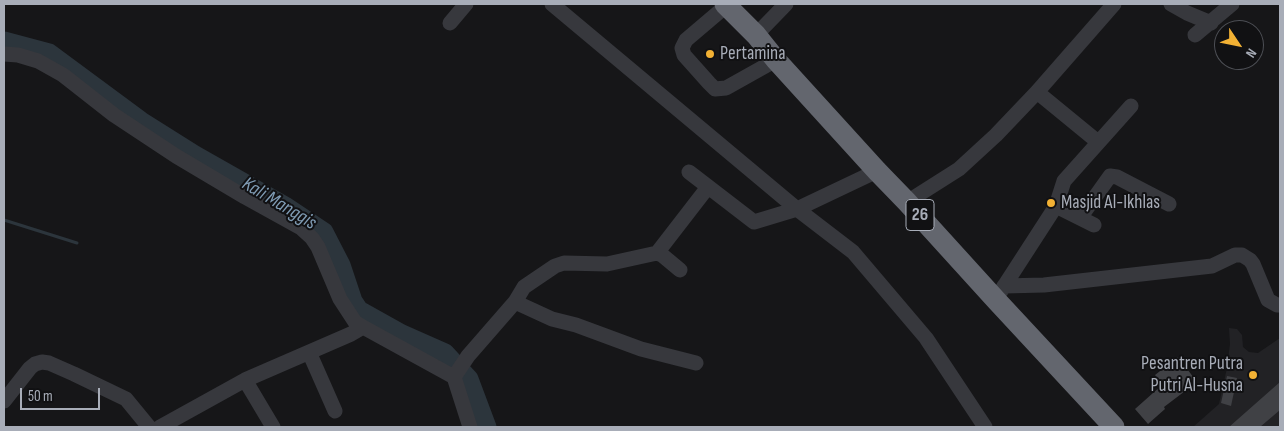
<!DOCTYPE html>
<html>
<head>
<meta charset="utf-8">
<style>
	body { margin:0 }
	#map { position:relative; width:1284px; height:431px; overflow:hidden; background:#161618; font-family:"Sofia Sans Condensed",sans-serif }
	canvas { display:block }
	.frame { position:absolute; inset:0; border:5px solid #a8adb8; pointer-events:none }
	.north { position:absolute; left:1214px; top:20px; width:50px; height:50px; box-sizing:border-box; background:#111113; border:1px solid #4d4f55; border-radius:50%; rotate:124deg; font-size:14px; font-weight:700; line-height:20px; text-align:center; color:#a8adb8 }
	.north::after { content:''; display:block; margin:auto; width:18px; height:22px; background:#f2b134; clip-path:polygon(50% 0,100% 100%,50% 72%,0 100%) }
	.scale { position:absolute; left:20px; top:388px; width:80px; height:22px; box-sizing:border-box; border:2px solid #a8adb8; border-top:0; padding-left:6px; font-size:15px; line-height:18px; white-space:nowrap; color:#a8adb8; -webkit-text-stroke:4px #111113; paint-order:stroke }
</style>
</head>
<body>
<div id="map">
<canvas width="1284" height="431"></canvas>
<div class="frame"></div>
<div class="north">N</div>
<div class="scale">50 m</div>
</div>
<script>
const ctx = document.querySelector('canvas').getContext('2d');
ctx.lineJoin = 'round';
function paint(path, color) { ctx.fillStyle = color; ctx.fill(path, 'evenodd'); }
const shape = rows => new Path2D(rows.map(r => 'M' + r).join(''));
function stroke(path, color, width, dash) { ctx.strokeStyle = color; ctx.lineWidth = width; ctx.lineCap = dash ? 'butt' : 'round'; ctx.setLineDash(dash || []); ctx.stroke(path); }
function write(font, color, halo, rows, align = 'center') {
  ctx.font = font + ' "Sofia Sans Condensed",sans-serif'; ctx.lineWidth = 4; ctx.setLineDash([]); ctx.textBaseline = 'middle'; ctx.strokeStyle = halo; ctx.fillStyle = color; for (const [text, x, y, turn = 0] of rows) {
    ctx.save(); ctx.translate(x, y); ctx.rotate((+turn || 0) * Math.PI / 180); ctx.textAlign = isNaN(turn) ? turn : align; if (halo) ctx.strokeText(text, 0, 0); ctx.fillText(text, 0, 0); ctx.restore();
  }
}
paint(shape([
	[1229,328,1237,329,1242,335,1243,347,1249,352,1258,353,1280,338,1280,427,1181,427,1183,426,1184,427,1193,427,1219,404,1227,368,1230,344]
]), '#222225');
stroke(shape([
	[4,220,77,243]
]), '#2c353c', 3);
stroke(shape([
	[4,41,49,53,141,121,195,155,285,206,324,232,341,265,353,301,359,310,402,334,445,353,469,379,487,427]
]), '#2c353c', 19);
paint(shape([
	[1178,357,1197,382,1164,407,1165,409,1148,424,1135,409,1162,385,1155,375],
	[1227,376,1237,378,1231,406,1221,403],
	[1280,382,1280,410,1260,427,1229,427]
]), '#404145');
stroke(shape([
	[552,4,797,209,853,252,926,338,985,427],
	[1171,4,1187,13,1211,23],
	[726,6,686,40,682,48,684,55,709,83,715,89,726,88,776,60],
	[450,23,466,4],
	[756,35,786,4],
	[1195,35,1232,4],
	[4,54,18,55,38,61,63,75,114,115,176,156,245,197,301,228,312,238,318,247,340,299,355,322,363,327],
	[1037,92,1098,142],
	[689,172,754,222,797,209,877,171],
	[907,202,959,169,996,135,1037,92,1114,4],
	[1056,206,1094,225],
	[1080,218,1110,176,1117,177,1169,204],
	[657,253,708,187],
	[1004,286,1044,285,1212,266,1235,255,1242,255,1250,260,1253,264,1268,300,1277,305,1280,305],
	[1001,291,1056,206,1064,181,1131,106],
	[515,302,552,319,576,325,641,349,696,363],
	[309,352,335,411],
	[454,377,468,356,515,302,524,287,555,266,564,263,607,264,657,253,662,255,680,270],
	[245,380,273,427],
	[4,401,30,368,35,364,42,362,49,363,74,374,126,399,149,427],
	[160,427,245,380,351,334,363,327,454,377,470,427]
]), '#37383d', 15);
stroke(shape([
	[725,4,756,35,776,60,877,171,907,202,996,300,1114,427]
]), '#63666e', 21);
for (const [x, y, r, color] of [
	[710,54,5,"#f2b134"],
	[1051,203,5,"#f2b134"],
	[1253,375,5,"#f2b134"]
]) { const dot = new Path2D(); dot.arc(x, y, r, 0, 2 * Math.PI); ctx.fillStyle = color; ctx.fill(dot); stroke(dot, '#111113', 2); }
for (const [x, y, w] of [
	[920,215,28]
]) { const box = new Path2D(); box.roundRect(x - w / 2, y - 15.5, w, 31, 4); ctx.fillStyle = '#111113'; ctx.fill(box); stroke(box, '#a8adb8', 1); }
write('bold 18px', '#a8adb8', null, [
	["26",920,215]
]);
write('19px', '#a8adb8', '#111113', [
	["Pertamina",720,54],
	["Masjid Al-Ikhlas",1061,203],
	["Pesantren Putra",1243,364,"right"],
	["Putri Al-Husna",1243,386,"right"]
], 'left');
write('italic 20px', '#7f9bb3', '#111113', [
	["Kali Manggis",279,204,31]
]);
</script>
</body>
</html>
